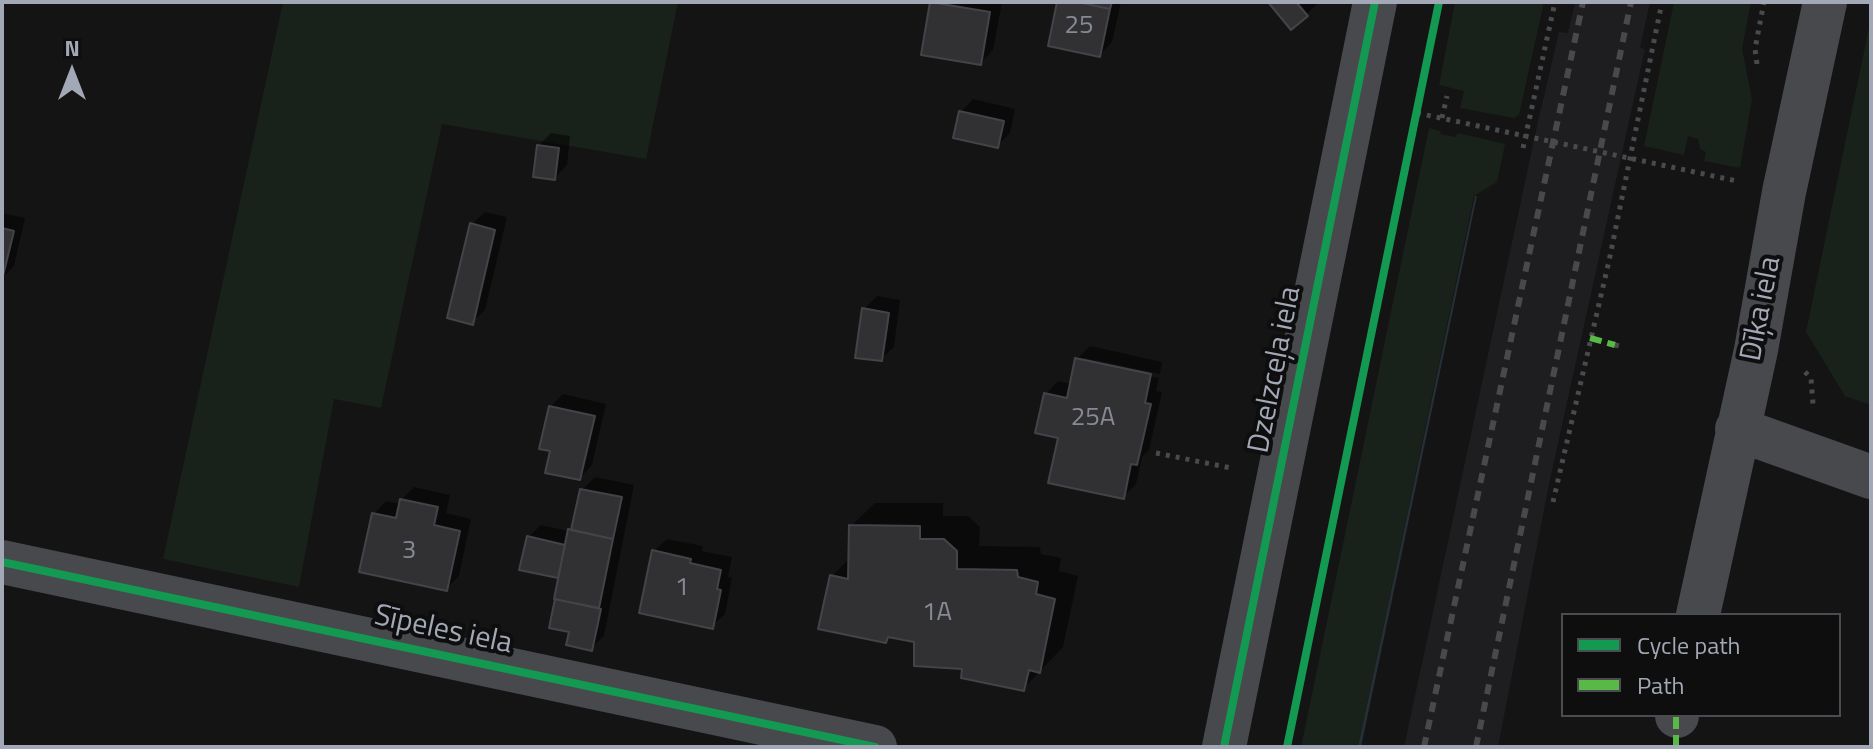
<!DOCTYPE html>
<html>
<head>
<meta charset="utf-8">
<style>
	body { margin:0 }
	#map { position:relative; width:1873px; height:749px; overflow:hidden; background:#141414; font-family:"Titillium Web",sans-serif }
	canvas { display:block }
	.frame { position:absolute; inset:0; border:4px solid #a3a8b6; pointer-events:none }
	.legend { position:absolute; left:1561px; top:613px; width:280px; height:104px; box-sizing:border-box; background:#0e0e0f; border:2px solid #4a4c52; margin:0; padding:10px 14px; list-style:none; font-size:24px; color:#a3a8b6 }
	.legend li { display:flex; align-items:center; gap:16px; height:40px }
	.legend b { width:40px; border:2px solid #4a4c52 }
	.north { position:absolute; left:32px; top:32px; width:80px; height:80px; -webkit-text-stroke:6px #0e0e0f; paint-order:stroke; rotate:0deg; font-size:22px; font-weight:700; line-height:32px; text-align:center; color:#a3a8b6 }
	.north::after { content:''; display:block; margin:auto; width:28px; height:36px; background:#a3a8b6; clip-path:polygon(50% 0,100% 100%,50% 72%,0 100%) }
</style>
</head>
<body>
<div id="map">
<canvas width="1873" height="749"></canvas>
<div class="frame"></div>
<ul class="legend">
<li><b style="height:10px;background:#139951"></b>Cycle path</li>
<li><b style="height:10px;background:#58b947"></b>Path</li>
</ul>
<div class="north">N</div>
</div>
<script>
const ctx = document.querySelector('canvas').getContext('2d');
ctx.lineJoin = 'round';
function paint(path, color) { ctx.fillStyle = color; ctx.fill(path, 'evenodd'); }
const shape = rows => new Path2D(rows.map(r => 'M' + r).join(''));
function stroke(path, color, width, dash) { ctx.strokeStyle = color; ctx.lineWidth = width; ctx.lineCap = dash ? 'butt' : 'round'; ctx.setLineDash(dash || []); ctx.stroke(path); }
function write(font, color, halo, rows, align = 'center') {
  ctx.font = font + ' "Titillium Web",sans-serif'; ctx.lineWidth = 8; ctx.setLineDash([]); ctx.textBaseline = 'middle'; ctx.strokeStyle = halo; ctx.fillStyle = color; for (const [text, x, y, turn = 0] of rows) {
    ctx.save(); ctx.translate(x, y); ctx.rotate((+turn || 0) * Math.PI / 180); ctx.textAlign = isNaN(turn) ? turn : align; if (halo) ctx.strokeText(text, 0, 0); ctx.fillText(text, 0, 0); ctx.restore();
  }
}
paint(shape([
	[1575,2,1650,2,1640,48,1645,49,1549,484,1498,747,1404,747,1537,126,1559,32,1568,33]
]), '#1e1d20');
paint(shape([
	[283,2,678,2,646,159,442,124,381,408,334,399,299,587,163,559],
	[1455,2,1544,2,1519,115,1514,118,1460,108,1464,91,1439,85],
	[1674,2,1751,2,1742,49,1752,99,1740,168,1704,161,1706,152,1700,149,1698,139,1688,136,1684,155,1644,146],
	[1871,18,1871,405,1845,396,1806,332],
	[1429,128,1440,131,1441,134,1455,137,1458,133,1505,144,1497,182,1474,196,1358,747,1301,747]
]), '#19211b');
paint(shape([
	[1475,196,1477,196,1361,747,1358,747]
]), '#262e36');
paint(shape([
	[932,2,1002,2,993,50,981,63,923,53],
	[1059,2,1121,2,1112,42,1100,55],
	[1270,2,1319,2,1306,15],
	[973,99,1015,109,1010,133,997,146,961,112],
	[551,133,570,136,567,165,555,178,538,146],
	[485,212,507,217,485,310,472,322,472,224],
	[2,213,25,218,14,266,2,278],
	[877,296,900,300,894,347,881,359,864,309],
	[1090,346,1162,362,1160,374,1084,358,1084,362,1159,378,1156,391,1162,392,1149,450,1142,457,1136,484,1123,497,1060,436,1046,394,1058,381,1072,384,1077,359],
	[563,394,606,404,592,465,580,478,552,449,550,407],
	[595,477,634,485,604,636,591,648,572,631,561,576,522,568,528,537,541,525,569,531,574,526,582,490],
	[414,487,450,495,446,513,471,519,459,576,446,589,374,514,386,501,400,504,401,500],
	[875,503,943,503,943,516,968,516,980,527,979,546,1040,547,1041,554,1061,558,1059,571,1078,576,1063,647,1023,689,916,641,891,635,885,641,832,576,851,557,851,526],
	[667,539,703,546,702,551,732,557,728,577,732,578,725,614,712,626,654,551]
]), '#0007');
const building = shape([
	[930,2,990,12,981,65,921,55,930,2],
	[1057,2,1078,2,1110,9,1100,57,1048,46,1057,2],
	[1078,2,1112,2,1110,9,1078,2],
	[1268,2,1296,2,1308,16,1291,30,1268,2],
	[959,111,1004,121,998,148,953,138,959,111],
	[537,145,559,148,555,180,533,177,537,145],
	[470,223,495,230,473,325,447,318,470,223],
	[2,228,14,231,2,280,2,228],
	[862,308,889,313,882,361,855,358,862,308],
	[1075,358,1151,374,1145,403,1151,404,1137,465,1131,464,1124,499,1048,483,1058,438,1035,433,1044,393,1067,398,1075,358],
	[549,406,595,416,580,480,545,473,550,451,539,449,549,406],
	[580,489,622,497,613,539,571,530,580,489],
	[400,499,438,507,434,525,460,531,447,591,359,572,372,513,396,518,400,499],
	[849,525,920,526,920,539,944,539,957,551,957,569,1017,570,1018,577,1038,582,1036,594,1055,599,1040,673,1029,670,1024,691,961,678,962,669,914,666,914,642,888,637,886,643,818,629,830,575,848,579,849,525],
	[568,529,613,539,599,608,554,599,568,529],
	[527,536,565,545,558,578,519,570,527,536],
	[652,550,691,559,690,563,721,570,717,589,721,590,713,629,639,613,652,550],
	[555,599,601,609,592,651,566,645,569,632,549,628,555,599]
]);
paint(building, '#313133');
stroke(building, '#424448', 2);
stroke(shape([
	[1757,64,1755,49,1764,2],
	[1417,113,1737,181],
	[1442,118,1447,96],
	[1523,148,1555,2],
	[1615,345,1623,347],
	[1805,372,1811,378,1813,404],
	[1156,453,1231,468],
	[1553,502,1609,261,1662,2]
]), '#494a4e', 5, [4, 6]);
stroke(shape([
	[1737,429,1871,477],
	[2,562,875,747],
	[1698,615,1756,350,1784,192,1825,2],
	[1677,716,1677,715],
	[1224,747,1375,2]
]), '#47494d', 44);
stroke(shape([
	[1424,747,1583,2],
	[1476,747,1631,2]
]), '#47494c', 6, [10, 8]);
stroke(shape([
	[1590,338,1615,345],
	[1676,747,1676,715]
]), '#58b947', 6, [12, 6]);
stroke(shape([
	[2,562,875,747],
	[1224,747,1375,2],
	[1287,747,1439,2]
]), '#139951', 8);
write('26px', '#868a95', null, [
	["25",1079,27],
	["25A",1093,419],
	["3",409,552],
	["1",682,589],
	["1A",937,614]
]);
write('30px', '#a3a8b6', '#0e0e0f', [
	["Dīķa iela",1762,309,-79],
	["Dzelzceļa iela",1276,370,-79],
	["Sīpeles iela",443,631,12]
]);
</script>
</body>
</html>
